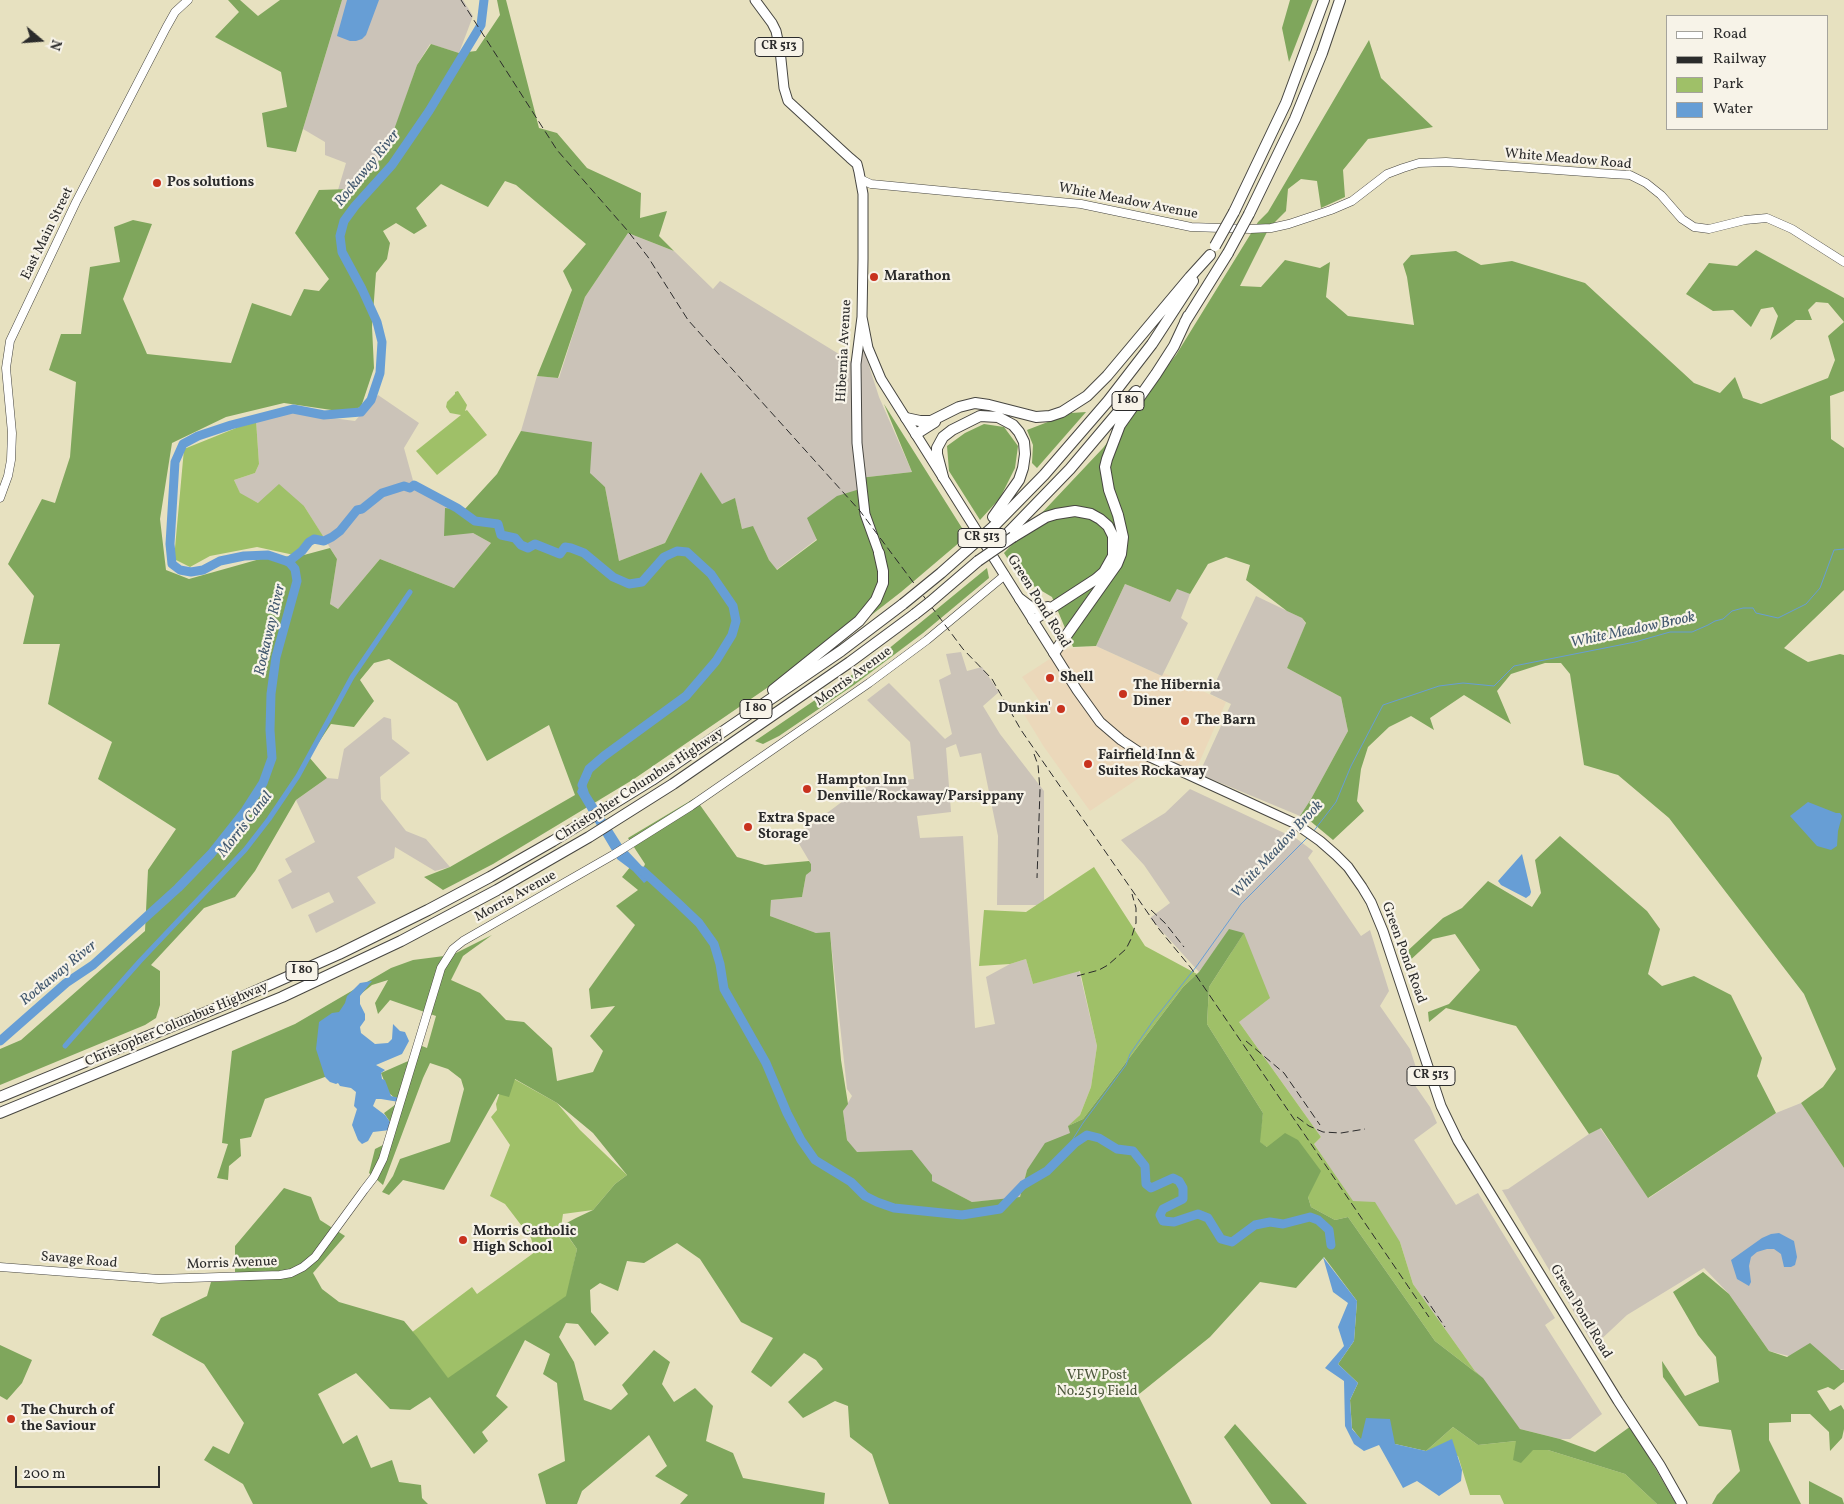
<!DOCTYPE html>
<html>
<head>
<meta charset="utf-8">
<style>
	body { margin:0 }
	#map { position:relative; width:1844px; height:1504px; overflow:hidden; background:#e7e1c0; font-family:Vollkorn,serif }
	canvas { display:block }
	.legend { position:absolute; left:1666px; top:15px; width:162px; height:115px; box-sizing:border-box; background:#f7f3e8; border:1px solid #a5a39c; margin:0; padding:6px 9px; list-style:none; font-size:15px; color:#2b2b2b }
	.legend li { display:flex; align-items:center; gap:10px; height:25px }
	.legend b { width:25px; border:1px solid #a5a39c }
	.north { position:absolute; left:15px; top:15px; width:50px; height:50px; -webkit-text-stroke:4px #f7f3e8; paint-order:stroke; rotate:108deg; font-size:14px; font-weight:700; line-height:20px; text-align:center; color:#2b2b2b }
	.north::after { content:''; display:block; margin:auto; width:18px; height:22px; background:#2b2b2b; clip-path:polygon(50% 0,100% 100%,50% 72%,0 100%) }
	.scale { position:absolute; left:15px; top:1466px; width:145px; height:22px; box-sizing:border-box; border:2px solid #2b2b2b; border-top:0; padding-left:6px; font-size:15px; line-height:18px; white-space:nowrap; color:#2b2b2b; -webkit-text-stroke:4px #f7f3e8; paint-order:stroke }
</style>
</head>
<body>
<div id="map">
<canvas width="1844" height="1504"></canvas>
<ul class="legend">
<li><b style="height:6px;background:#fff"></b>Road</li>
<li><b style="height:6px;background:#2b2b2b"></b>Railway</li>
<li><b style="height:14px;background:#9fc068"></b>Park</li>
<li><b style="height:14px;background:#679ed5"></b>Water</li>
</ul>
<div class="north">N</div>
<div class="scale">200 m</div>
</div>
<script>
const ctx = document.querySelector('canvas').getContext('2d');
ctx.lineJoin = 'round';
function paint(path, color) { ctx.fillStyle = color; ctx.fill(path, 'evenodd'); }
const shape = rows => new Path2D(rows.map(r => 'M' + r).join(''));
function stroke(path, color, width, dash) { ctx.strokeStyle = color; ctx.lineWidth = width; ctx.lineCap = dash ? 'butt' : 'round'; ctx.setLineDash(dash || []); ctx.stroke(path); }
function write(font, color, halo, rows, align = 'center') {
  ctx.font = font + ' Vollkorn,serif'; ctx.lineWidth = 4.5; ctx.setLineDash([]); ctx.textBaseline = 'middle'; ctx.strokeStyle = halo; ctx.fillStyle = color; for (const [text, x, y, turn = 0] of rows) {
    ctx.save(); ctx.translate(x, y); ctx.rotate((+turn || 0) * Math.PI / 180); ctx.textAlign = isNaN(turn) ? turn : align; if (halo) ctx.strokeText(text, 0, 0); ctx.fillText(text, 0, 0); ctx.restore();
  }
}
paint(shape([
	[1096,646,1162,676,1164,673,1226,702,1195,772,1155,753,1145,774,1090,811,1044,747,1022,711,1039,700,1022,677,1065,649]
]), '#ebd8ba');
paint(shape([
	[342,0,463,0,473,16,459,53,430,44,417,65,386,155,349,189,338,190,346,163,325,155,325,142,303,129],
	[628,233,674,251,713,289,720,281,860,367,862,344,879,397,912,472,859,478,861,489,817,539,776,570,769,560,753,527,742,529,735,499,722,505,701,472,665,543,619,561,605,487,521,431,537,376,559,378,585,297],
	[378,395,419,423,404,448,414,484,464,510,473,533,491,543,454,588,380,559,338,609,330,604,337,559,304,506,258,503,240,494,234,480,255,473,259,464,256,420,294,413,355,421],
	[1125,584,1170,602,1177,588,1190,594,1181,618,1188,623,1162,676,1096,646],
	[1256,596,1302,618,1306,624,1287,668,1341,697,1348,731,1311,799,1300,816,1199,774,1231,704,1210,694],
	[961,652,967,671,982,667,999,692,983,706,1000,734,1044,791,1044,901,1037,905,997,905,998,836,981,753,960,757,956,744,946,748,951,812,917,816,920,838,963,836,975,1028,995,1024,986,977,1010,964,1026,959,1033,984,1079,970,1097,1046,1091,1087,1080,1115,1069,1126,1071,1133,1027,1170,1020,1198,972,1202,931,1181,912,1151,856,1152,847,1140,843,1111,852,1096,847,1089,830,933,816,933,770,916,771,900,802,897,806,875,811,864,795,837,855,792,877,782,914,779,910,742,867,700,889,683,945,739,952,734,939,680,951,674,946,654],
	[384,717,391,719,392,739,410,753,380,777,381,799,406,831,426,839,450,867,435,871,395,847,394,858,357,877,376,903,316,933,308,915,334,902,329,892,292,909,278,880,292,872,285,859,315,842,296,800,327,778,338,779,344,749],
	[1190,789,1297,839,1313,851,1308,858,1361,936,1370,930,1389,991,1380,1006,1410,1049,1419,1077,1412,1081,1430,1107,1437,1123,1414,1140,1456,1205,1478,1193,1555,1318,1545,1325,1602,1414,1570,1439,1560,1439,1520,1429,1475,1371,1413,1284,1400,1242,1353,1202,1314,1144,1321,1137,1239,1022,1229,930,1199,972,1150,918,1170,903,1144,865,1121,840,1165,813],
	[1801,1103,1844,1168,1844,1370,1769,1351,1729,1294,1704,1268,1627,1315,1594,1346,1502,1190,1508,1189,1589,1134,1600,1128,1649,1198,1776,1113]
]), '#cbc3b8');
paint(shape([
	[458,391,467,405,465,411,467,410,487,435,437,475,416,451,461,415,450,413,446,407,447,402,455,394,455,392],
	[256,420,259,464,255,473,234,480,240,493,258,503,279,484,304,506,323,536,294,555,257,547,210,556,190,567,174,559,184,449],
	[1094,867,1145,946,1197,974,1183,987,1083,1119,1068,1126,1080,1115,1091,1087,1097,1046,1080,971,1033,984,1026,959,1010,964,979,966,984,910,1026,912],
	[1244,933,1270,998,1239,1022,1321,1137,1314,1144,1353,1201,1375,1202,1400,1242,1413,1284,1475,1371,1483,1378,1435,1341,1348,1217,1335,1220,1311,1207,1308,1197,1267,1147,1259,1142,1263,1113,1207,1024,1209,987],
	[514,1079,557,1103,580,1130,627,1175,615,1184,593,1210,563,1214,561,1227,577,1249,567,1296,448,1379,411,1333,472,1287,477,1294,535,1252,531,1238,505,1204,490,1196,510,1145,491,1117,497,1110,496,1104,500,1092],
	[1453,1427,1478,1445,1516,1441,1533,1450,1548,1450,1625,1474,1657,1504,1504,1504,1500,1495,1470,1495,1458,1456,1426,1451]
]), '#9fc068');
paint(shape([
	[228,0,240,0,258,16,280,0,342,0,296,152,267,147,262,113,287,107,281,72,215,37,239,12],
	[497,0,506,0,539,128,557,133,587,168,641,193,640,218,667,211,659,236,674,251,628,233,585,297,558,378,537,376,572,290,563,271,586,244,516,185,505,181,488,207,441,184,416,208,427,226,414,234,396,223,383,231,390,243,387,259,376,273,372,327,374,368,361,407,345,412,284,403,226,417,172,443,160,519,166,570,189,579,260,559,304,555,330,548,337,559,330,604,338,609,380,559,454,588,491,543,473,533,444,536,445,508,464,510,497,474,521,431,592,442,590,473,605,487,619,561,665,543,701,472,722,504,735,498,742,529,753,526,769,560,777,570,817,540,807,518,837,496,860,489,859,478,912,472,884,404,967,536,901,592,856,627,634,779,493,864,443,890,424,877,450,867,575,795,549,725,487,761,457,703,389,659,374,663,360,680,374,701,354,727,331,724,309,757,327,778,296,800,255,871,235,897,204,908,151,965,160,971,160,1005,156,1018,145,1025,0,1085,0,1049,21,1040,145,931,148,870,176,829,98,779,112,742,48,704,60,644,23,644,34,596,8,564,42,499,55,503,70,457,76,382,49,370,61,334,81,334,90,267,120,262,114,227,133,220,152,224,123,299,147,354,231,363,252,303,291,316,304,289,319,291,329,279,295,233,319,190,349,189,385,155,417,65,431,44,459,53,476,51,500,15],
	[1290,0,1313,0,1289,62,1282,28],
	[1369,40,1381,78,1433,127,1368,139,1343,170,1345,197,1321,208,1317,181,1301,179,1288,189,1286,211,1269,228,1240,286,1261,287,1285,260,1320,268,1330,262,1326,297,1348,316,1414,325,1407,277,1403,264,1411,255,1456,251,1481,265,1512,261,1585,283,1694,383,1720,393,1735,377,1743,398,1761,404,1828,378,1835,360,1828,336,1844,322,1844,391,1830,396,1831,439,1844,448,1844,590,1784,648,1808,662,1840,654,1844,655,1844,1168,1801,1103,1823,1087,1836,1069,1804,994,1669,818,1618,775,1584,765,1570,674,1561,663,1545,663,1511,674,1497,691,1511,724,1464,695,1430,718,1434,730,1411,716,1389,727,1368,747,1361,769,1357,801,1364,811,1333,840,1309,820,1300,816,1311,799,1348,731,1341,697,1287,668,1306,623,1302,618,1287,611,1246,580,1250,565,1226,557,1208,564,1190,594,1177,589,1170,602,1125,584,1096,646,1073,647,1052,597,1020,578,1004,553,1103,448,1176,355,1258,222,1268,212],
	[1756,250,1844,298,1844,322,1828,303,1816,302,1808,310,1812,320,1796,320,1770,340,1778,316,1773,307,1761,309,1751,327,1733,310,1713,311,1686,294,1709,263,1737,266],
	[1086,412,1037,468,1032,463,1033,445,1027,430,1071,413],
	[984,424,1004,427,1018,446,1015,468,1000,498,980,520,949,471,947,446,965,433],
	[987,568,989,578,923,633,854,685,779,736,763,744,755,741,881,655],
	[695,798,737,857,765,865,809,861,811,864,811,871,806,875,802,897,771,900,770,916,816,933,830,932,841,1060,848,1104,843,1111,847,1140,857,1152,912,1150,932,1175,932,1181,972,1202,1020,1197,1027,1170,1045,1143,1070,1133,1068,1126,1083,1119,1183,987,1199,972,1229,929,1244,933,1209,987,1207,1024,1263,1113,1260,1142,1267,1147,1285,1133,1298,1140,1321,1171,1308,1197,1311,1207,1335,1220,1348,1217,1435,1341,1483,1378,1520,1429,1560,1439,1595,1452,1631,1426,1676,1504,1657,1504,1625,1474,1548,1450,1533,1450,1521,1463,1513,1460,1516,1441,1478,1445,1453,1427,1426,1451,1395,1444,1361,1440,1352,1428,1350,1400,1358,1383,1338,1364,1354,1341,1357,1301,1324,1257,1296,1288,1260,1282,1210,1337,1138,1395,1192,1504,889,1504,872,1454,850,1437,848,1406,835,1401,803,1418,788,1402,823,1369,816,1360,804,1353,771,1387,751,1372,773,1338,741,1322,700,1259,677,1243,644,1263,627,1261,618,1291,600,1283,590,1290,591,1312,609,1333,595,1346,578,1324,566,1323,559,1337,574,1362,584,1400,611,1410,628,1394,622,1385,654,1350,670,1362,662,1384,674,1402,695,1388,713,1406,706,1441,733,1453,743,1478,825,1493,824,1504,680,1504,688,1495,655,1476,667,1466,649,1435,582,1491,577,1504,546,1504,538,1474,565,1461,557,1383,543,1374,550,1354,525,1340,496,1396,508,1407,482,1432,488,1441,474,1454,430,1397,410,1410,390,1409,356,1373,318,1394,343,1444,357,1435,371,1468,392,1460,399,1482,421,1485,422,1498,428,1504,253,1504,243,1484,204,1460,213,1446,229,1454,244,1423,204,1364,152,1335,161,1318,207,1296,211,1282,235,1281,235,1246,284,1188,311,1197,320,1220,345,1236,313,1273,322,1289,339,1302,404,1321,418,1338,448,1378,566,1296,577,1249,561,1226,576,1218,593,1210,615,1184,627,1175,593,1133,557,1103,515,1079,509,1097,498,1094,444,1190,403,1180,389,1195,382,1192,393,1176,400,1159,450,1142,464,1089,461,1079,448,1069,430,1063,423,1078,383,1185,369,1173,375,1149,389,1142,390,1122,384,1113,399,1102,389,1093,381,1073,415,1058,422,1046,427,1048,436,1016,390,1000,378,1014,375,1003,388,980,372,985,357,997,333,1074,265,1099,251,1137,240,1139,241,1156,229,1166,228,1180,217,1178,228,1144,222,1143,232,1051,295,1024,391,968,413,960,452,955,492,935,463,956,451,980,480,993,506,1020,524,1022,552,1048,557,1081,593,1072,603,1051,590,1036,615,1006,591,1009,589,989,635,925,616,906,638,890,622,877,631,866,641,874,645,864,628,838],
	[1560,836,1647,911,1660,929,1648,974,1662,986,1694,976,1731,995,1762,1058,1757,1076,1776,1113,1648,1198,1601,1128,1589,1134,1516,1026,1446,1008,1429,1022,1428,1012,1449,1004,1480,970,1455,934,1433,939,1405,965,1402,956,1443,918,1462,908,1488,881,1532,907,1541,893,1535,860],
	[1703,1272,1729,1294,1769,1351,1787,1357,1810,1343,1841,1370,1844,1370,1844,1382,1834,1390,1828,1387,1817,1391,1830,1411,1841,1405,1844,1410,1844,1429,1842,1438,1830,1451,1829,1432,1810,1414,1791,1414,1791,1422,1769,1423,1769,1440,1801,1504,1712,1504,1717,1495,1740,1471,1731,1430,1699,1426,1663,1377,1662,1361,1685,1396,1719,1382,1716,1357,1698,1335,1673,1292],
	[0,1345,32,1360,22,1383,7,1400,0,1396],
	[1235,1424,1307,1504,1271,1504,1224,1437],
	[1809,1481,1842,1498,1844,1504,1809,1504]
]), '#7fa65c');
paint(shape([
	[347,0,379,0,366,35,362,39,356,41,350,41,337,36],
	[585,773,591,776,586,784,589,793,622,845,652,877,644,883,633,871,617,859,577,792],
	[1808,802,1836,813,1840,813,1842,816,1838,831,1837,846,1831,850,1817,846,1790,816],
	[1522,854,1531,892,1530,895,1526,898,1501,885,1498,881],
	[372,981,360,996,360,1004,365,1014,365,1020,360,1027,361,1033,375,1044,388,1043,392,1039,393,1024,400,1031,405,1032,409,1041,402,1054,376,1065,385,1070,381,1073,382,1079,385,1080,391,1096,399,1098,399,1102,381,1099,376,1099,373,1106,385,1115,390,1122,390,1130,373,1132,368,1141,362,1144,358,1140,352,1125,357,1109,354,1106,356,1092,351,1088,340,1086,338,1083,336,1084,330,1082,325,1077,316,1049,319,1022,332,1013,339,1012,345,1003,347,996,360,983],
	[1779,1233,1794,1241,1797,1257,1795,1265,1791,1267,1784,1267,1781,1254,1774,1249,1767,1249,1757,1252,1751,1257,1749,1266,1751,1282,1749,1286,1737,1279,1731,1260,1762,1238,1771,1234],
	[1323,1257,1357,1301,1354,1341,1338,1364,1358,1383,1350,1400,1352,1429,1361,1439,1366,1418,1390,1419,1395,1444,1426,1451,1452,1439,1462,1470,1461,1481,1439,1496,1417,1481,1403,1488,1379,1445,1364,1451,1354,1444,1345,1426,1344,1381,1325,1368,1344,1346,1338,1327,1348,1303,1333,1292]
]), '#679ed5');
stroke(shape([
	[1313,832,1336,802,1351,766,1383,705,1439,686,1463,683,1494,686,1514,666,1635,642,1670,632,1692,632,1708,625,1715,621,1723,619,1732,611,1743,608,1753,608,1756,613,1778,618,1806,604,1820,588,1834,550,1844,549],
	[1063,1155,1083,1123,1126,1065,1130,1054,1153,1021,1196,967,1241,904,1308,837]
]), '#679ed5', 1);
stroke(shape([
	[65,1046,140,961,245,850,269,819,298,776,352,677,410,592]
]), '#679ed5', 5);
stroke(shape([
	[288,562,302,551,309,542,314,539,324,541,332,537,340,531,357,510,362,509,382,493,404,486,410,488,414,485,457,508,475,521,498,524,501,535,515,538,521,545,528,548,535,544,560,554,565,547,571,548,584,553,613,577,629,584,642,582,664,557,677,551,687,552,711,574,733,606,736,621,732,635,716,661,686,696,604,756,589,769,582,785],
	[643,871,678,903,699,923,714,944,720,964,724,989,766,1063,787,1113,801,1140,815,1160,851,1182,865,1196,877,1202,894,1208,962,1215,1000,1209,1023,1185,1047,1171,1075,1143,1087,1135,1099,1138,1117,1149,1133,1151,1145,1166,1146,1184,1151,1188,1173,1178,1179,1181,1183,1188,1183,1199,1163,1209,1160,1215,1163,1221,1174,1222,1198,1214,1208,1218,1221,1239,1232,1242,1255,1225,1270,1222,1283,1224,1310,1217,1318,1220,1329,1230,1331,1245],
	[0,1041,66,983,93,965,178,888,211,854,245,811,263,783,272,758,270,730,271,694,276,657,297,581,295,569,289,562,268,555,244,556,220,561,203,570,191,572,180,570,172,564,170,544,175,462,183,444,198,436,231,425,293,409,324,415,361,412,371,400,380,373,382,342,377,322,362,289,342,252,340,236,344,221,355,206,392,165,429,111,481,25,484,0]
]), '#679ed5', 9);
const secondary = shape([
	[860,179,871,184,1081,204,1191,227,1250,229,1271,228,1289,224,1331,210,1352,201,1387,174,1403,168,1419,163,1446,162,1612,174,1630,175,1646,183,1661,195,1682,219,1694,227,1709,229,1745,220,1767,218,1792,229,1844,262],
	[0,498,8,476,11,460,12,433,6,368,10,341,76,202,166,28,175,12,188,0],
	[0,1267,159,1279,280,1275,291,1273,303,1267,315,1257,364,1190,374,1177,383,1159,441,968,453,949,463,941,613,855,691,806,869,683,927,640,1005,575]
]);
const primary = shape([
	[755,0,772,23,776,31,780,50,784,88,788,101,850,158,857,164,859,172,863,194,863,259,862,317,856,364,857,443,865,514,879,553],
	[862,317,868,348,881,379,1077,690,1100,722,1121,740,1139,752,1296,824,1320,841,1336,855,1348,867,1362,887,1371,902,1383,931,1441,1106,1458,1141,1618,1401,1660,1465,1682,1504]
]);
const highway = shape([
	[1234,212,1286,103,1324,0],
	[1249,214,1295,119,1322,53,1340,0],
	[1185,322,1228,253],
	[906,418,920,421,931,421,959,407,975,403,989,405,1036,417,1050,416,1062,412,1087,396,1107,376,1190,277,1210,255],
	[916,434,935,422],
	[943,477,937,454,937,448,943,437,952,430,980,416,998,417,1013,425,1019,432,1024,442,1025,454,1023,468,1019,480,993,517],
	[994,526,1044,475,1108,401,1152,344,1193,281],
	[1008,533,1070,469,1136,391],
	[1013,537,1046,517,1056,514,1075,511,1091,514,1100,519,1108,526,1113,536,1113,556,1104,572,1096,579,1033,620],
	[1020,599,1032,608,1042,609,1048,607],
	[929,603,978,561],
	[1054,653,1117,564,1121,554,1123,537,1118,515,1109,490,1105,467,1107,459,1120,425,1156,374,1174,346,1188,316],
	[773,690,859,621,876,600,883,583,883,571,879,553],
	[0,1097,231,1002,339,954,428,910,490,877,553,841,652,780,841,651,903,604],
	[0,1113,282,997,401,941,497,890,589,837,673,784,850,662,915,614]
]);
stroke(secondary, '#474641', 9);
stroke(primary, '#474641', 11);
stroke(highway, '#474641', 12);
stroke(secondary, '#fff', 8);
stroke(primary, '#fff', 9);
stroke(highway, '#fff', 10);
stroke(shape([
	[461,0,557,150,627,230,648,257,688,320,860,511,963,649,992,679,1021,730,1159,929,1191,968,1429,1317],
	[1034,754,1038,765,1040,790,1037,878],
	[1151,910,1165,923,1184,947],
	[1077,976,1099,970,1108,965,1126,949,1131,939,1136,923,1136,908,1132,894],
	[1246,1041,1284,1073,1320,1125],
	[1297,1117,1309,1126,1323,1132,1341,1133,1365,1129],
	[1424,1296,1445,1327]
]), '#2b2b2b', 1, [8, 4]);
const highwayBridge = shape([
	[1215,246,1234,212],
	[1228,253,1249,214],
	[978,561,1013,537],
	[903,604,941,573,994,526],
	[915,614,929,603]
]);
stroke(highwayBridge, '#474641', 12, []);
stroke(highwayBridge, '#fff', 10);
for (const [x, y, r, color] of [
	[157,183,5,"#c8321e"],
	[874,277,5,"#c8321e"],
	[1050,678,5,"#c8321e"],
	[1123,694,5,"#c8321e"],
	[1061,709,5,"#c8321e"],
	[1185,721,5,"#c8321e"],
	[1088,764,5,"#c8321e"],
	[807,789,5,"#c8321e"],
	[748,827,5,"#c8321e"],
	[463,1240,5,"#c8321e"],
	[11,1419,5,"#c8321e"]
]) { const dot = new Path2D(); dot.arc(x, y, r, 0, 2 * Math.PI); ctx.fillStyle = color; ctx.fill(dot); stroke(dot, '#f7f3e8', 2); }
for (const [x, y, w] of [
	[779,47,48],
	[1128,401,32],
	[982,538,48],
	[756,709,32],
	[302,971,32],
	[1431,1076,48]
]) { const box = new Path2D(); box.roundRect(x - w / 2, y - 9.5, w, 19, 4); ctx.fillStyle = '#f7f3e8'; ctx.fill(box); stroke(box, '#2b2b2b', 1); }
write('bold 12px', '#2b2b2b', null, [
	["CR 513",779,47],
	["I 80",1128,401],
	["CR 513",982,538],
	["I 80",756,709],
	["I 80",302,971],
	["CR 513",1431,1076]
]);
write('14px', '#2b2b2b', '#f7f3e8', [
	["White Meadow Road",1568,160,5],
	["White Meadow Avenue",1128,202,11],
	["East Main Street",48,234,-64],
	["Hibernia Avenue",845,351,-87],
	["Green Pond Road",1038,602,58],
	["Morris Avenue",854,677,-36],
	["Christopher Columbus Highway",640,786,-33],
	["Morris Avenue",516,897,-29],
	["Green Pond Road",1403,953,70],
	["Christopher Columbus Highway",177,1025,-23],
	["Savage Road",79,1261,5],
	["Morris Avenue",232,1264,-2],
	["Green Pond Road",1580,1312,59]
]);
write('bold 14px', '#2b2b2b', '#f7f3e8', [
	["Pos solutions",167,183],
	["Marathon",884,277],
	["Shell",1060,678],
	["The Hibernia",1133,686],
	["Diner",1133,702],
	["Dunkin'",1051,709,"right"],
	["The Barn",1195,721],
	["Fairfield Inn &",1098,756],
	["Suites Rockaway",1098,772],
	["Hampton Inn",817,781],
	["Denville/Rockaway/Parsippany",817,797],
	["Extra Space",758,819],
	["Storage",758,835],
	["Morris Catholic",473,1232],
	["High School",473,1248],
	["The Church of",21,1411],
	["the Saviour",21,1427]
], 'left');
write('14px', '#4e583d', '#f7f3e8', [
	["VFW Post",1097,1376],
	["No.2519 Field",1097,1392]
]);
write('italic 15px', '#43596f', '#f7f3e8', [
	["Rockaway River",368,169,-51],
	["Rockaway River",271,630,-77],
	["White Meadow Brook",1633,631,-12],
	["Morris Canal",246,825,-52],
	["White Meadow Brook",1278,850,-47],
	["Rockaway River",59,974,-39]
]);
</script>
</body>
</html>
